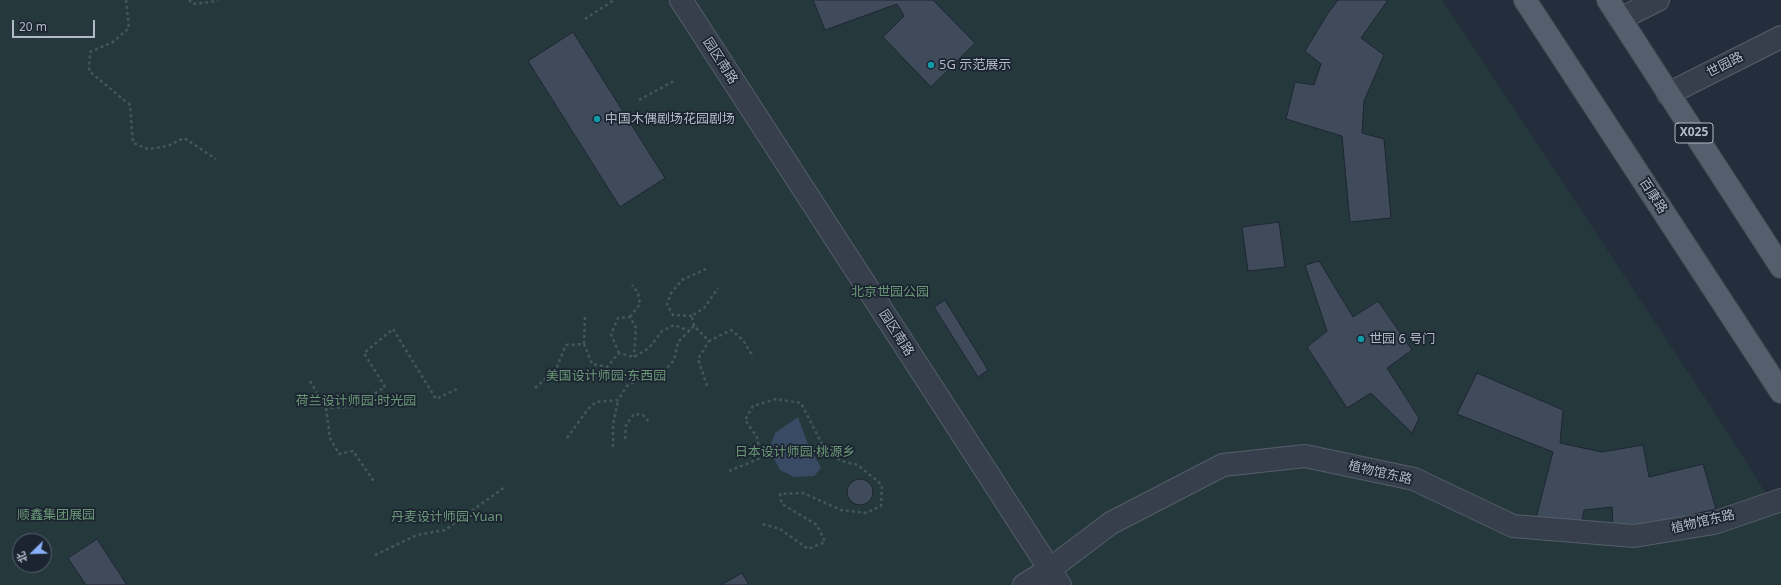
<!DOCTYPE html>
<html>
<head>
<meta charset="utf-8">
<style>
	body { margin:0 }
	#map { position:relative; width:1781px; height:585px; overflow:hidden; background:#232d3c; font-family:"Noto Sans","Noto Sans SC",sans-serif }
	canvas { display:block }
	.north { position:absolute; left:12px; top:533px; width:40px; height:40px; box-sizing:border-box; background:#1c2431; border:1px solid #58606d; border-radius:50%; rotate:247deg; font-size:11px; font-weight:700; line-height:16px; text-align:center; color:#b2bac7 }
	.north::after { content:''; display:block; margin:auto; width:14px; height:18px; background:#88aff7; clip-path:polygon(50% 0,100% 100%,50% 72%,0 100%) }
	.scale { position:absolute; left:12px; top:20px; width:83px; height:18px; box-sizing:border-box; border:2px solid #b2bac7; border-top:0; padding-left:5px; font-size:12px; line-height:14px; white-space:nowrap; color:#b2bac7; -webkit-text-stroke:3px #1c2431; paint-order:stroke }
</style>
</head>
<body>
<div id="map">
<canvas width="1781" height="585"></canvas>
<div class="north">北</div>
<div class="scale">20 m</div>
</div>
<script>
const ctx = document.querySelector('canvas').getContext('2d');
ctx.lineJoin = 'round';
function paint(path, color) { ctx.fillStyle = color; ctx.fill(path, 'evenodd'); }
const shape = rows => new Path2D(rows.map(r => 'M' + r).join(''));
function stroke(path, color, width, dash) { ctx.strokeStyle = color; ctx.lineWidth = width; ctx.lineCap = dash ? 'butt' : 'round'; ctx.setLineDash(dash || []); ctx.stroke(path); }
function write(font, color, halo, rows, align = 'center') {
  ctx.font = font + ' "Noto Sans","Noto Sans SC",sans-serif'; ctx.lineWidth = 3.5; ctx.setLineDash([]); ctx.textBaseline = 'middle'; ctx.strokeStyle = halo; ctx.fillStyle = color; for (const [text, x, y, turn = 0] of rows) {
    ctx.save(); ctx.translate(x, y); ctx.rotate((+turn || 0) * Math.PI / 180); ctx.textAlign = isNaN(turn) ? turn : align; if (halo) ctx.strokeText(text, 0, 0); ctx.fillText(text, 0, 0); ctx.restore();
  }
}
paint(shape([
	[0,0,1442,0,1719,419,1765,492,1781,509,1781,585,0,585],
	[20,541,44,541,44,565,20,565]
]), '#25393d');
paint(shape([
	[798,417,807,442,821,468,814,476,794,477,780,470,769,449,775,433]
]), '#394a65');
const building = shape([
	[813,0,933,0,975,43,931,87,883,37,904,16,897,4,825,30,813,0],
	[1338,0,1388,0,1361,38,1384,55,1364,101,1362,133,1384,139,1391,218,1350,222,1342,136,1286,119,1295,82,1314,85,1321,64,1305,51,1328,13,1338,0],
	[573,32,665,178,620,207,528,61,573,32],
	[1279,222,1285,267,1248,271,1242,227,1279,222],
	[1319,261,1353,317,1378,301,1412,350,1387,368,1419,418,1412,433,1371,393,1347,408,1307,347,1327,331,1305,265,1319,261],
	[945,300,988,370,978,377,934,307,945,300],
	[1477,373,1563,410,1560,443,1602,452,1643,445,1649,477,1703,464,1716,509,1635,528,1613,527,1612,507,1584,510,1581,525,1536,518,1553,452,1457,414,1477,373],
	'847 492a13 13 0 1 1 26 0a13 13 0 1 1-26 0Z',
	[97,539,127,585,86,585,68,558,97,539],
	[742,573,749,585,721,585,742,573]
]);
paint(building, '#3f4b5b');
stroke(building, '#1e2633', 1);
const minor = shape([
	[681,0,1060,585],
	[1620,19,1658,0],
	[1668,94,1781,37],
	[1024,585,1050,569,1111,523,1223,465,1305,456,1414,479,1513,526,1634,536,1714,523,1781,500]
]);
const major = shape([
	[1525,0,1781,392],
	[1608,0,1781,267]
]);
stroke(minor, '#555d6a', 24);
stroke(major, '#404855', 24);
stroke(shape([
	[126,0,129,28,113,42,90,52,89,71,130,105,133,143,148,149,168,146,184,138,216,159],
	[189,0,193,4,218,1],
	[585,19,614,0],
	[639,100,674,81],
	[692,316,673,315,667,305,671,293,682,280,706,269],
	[630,317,640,304,638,293,632,285],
	[694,326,692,316,705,307,718,288],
	[584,344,585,315],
	[619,353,611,334,618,318,630,317,636,328,634,357],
	[310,381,326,408,353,407,385,387,364,353,393,329,436,399,459,388],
	[707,386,698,359,709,341],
	[535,388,556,369,566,345,584,344,592,364,607,367,619,353,634,357,649,348,662,331,674,325,690,331],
	[326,408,330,438,339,454,353,451,375,483],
	[567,438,588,409,596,402,618,400,627,386,643,377,659,377,674,360,678,342,694,326,709,341,731,330,743,340,753,357],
	[625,439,626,425,634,414,643,415,650,423],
	[613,447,613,425,618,400],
	[729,471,761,458,757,437,745,420,753,406,776,399,801,403,825,450,841,461,858,465,882,485,881,506,866,513,841,510,803,493,780,494,782,504,817,525,825,542,808,549,780,529,762,524],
	[375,555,417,535,445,530,505,487]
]), '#43565a', 2.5, [3, 3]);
stroke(minor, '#373f4c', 22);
stroke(major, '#555e6c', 22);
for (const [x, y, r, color] of [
	[931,65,4,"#0f9aa8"],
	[597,119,4,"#0f9aa8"],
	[1361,339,4,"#0f9aa8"]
]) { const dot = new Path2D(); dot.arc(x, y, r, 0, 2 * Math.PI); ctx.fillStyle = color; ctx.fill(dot); stroke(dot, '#1c2431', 1.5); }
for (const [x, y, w] of [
	[1694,133,38]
]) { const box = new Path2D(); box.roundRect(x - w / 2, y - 10, w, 20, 3); ctx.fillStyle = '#1c2431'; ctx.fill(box); stroke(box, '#b2bac7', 1); }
write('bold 12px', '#b2bac7', null, [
	["X025",1694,133]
]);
write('13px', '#b2bac7', '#1c2431', [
	["园区南路",720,61,57],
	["世园路",1725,65,-27],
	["百康路",1653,196,57],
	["园区南路",896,333,57],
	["植物馆东路",1380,473,13],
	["植物馆东路",1703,522,-13]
]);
write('13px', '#b2bac7', '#1c2431', [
	["5G 示范展示",939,65],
	["中国木偶剧场花园剧场",605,119],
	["世园 6 号门",1369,339]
], 'left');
write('13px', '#6a9876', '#1c2431', [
	["北京世园公园",890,292],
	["美国设计师园·东西园",606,376],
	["荷兰设计师园·时光园",356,401],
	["日本设计师园·桃源乡",795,452],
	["顺鑫集团展园",56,515],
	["丹麦设计师园·Yuan",447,517]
]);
</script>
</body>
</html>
